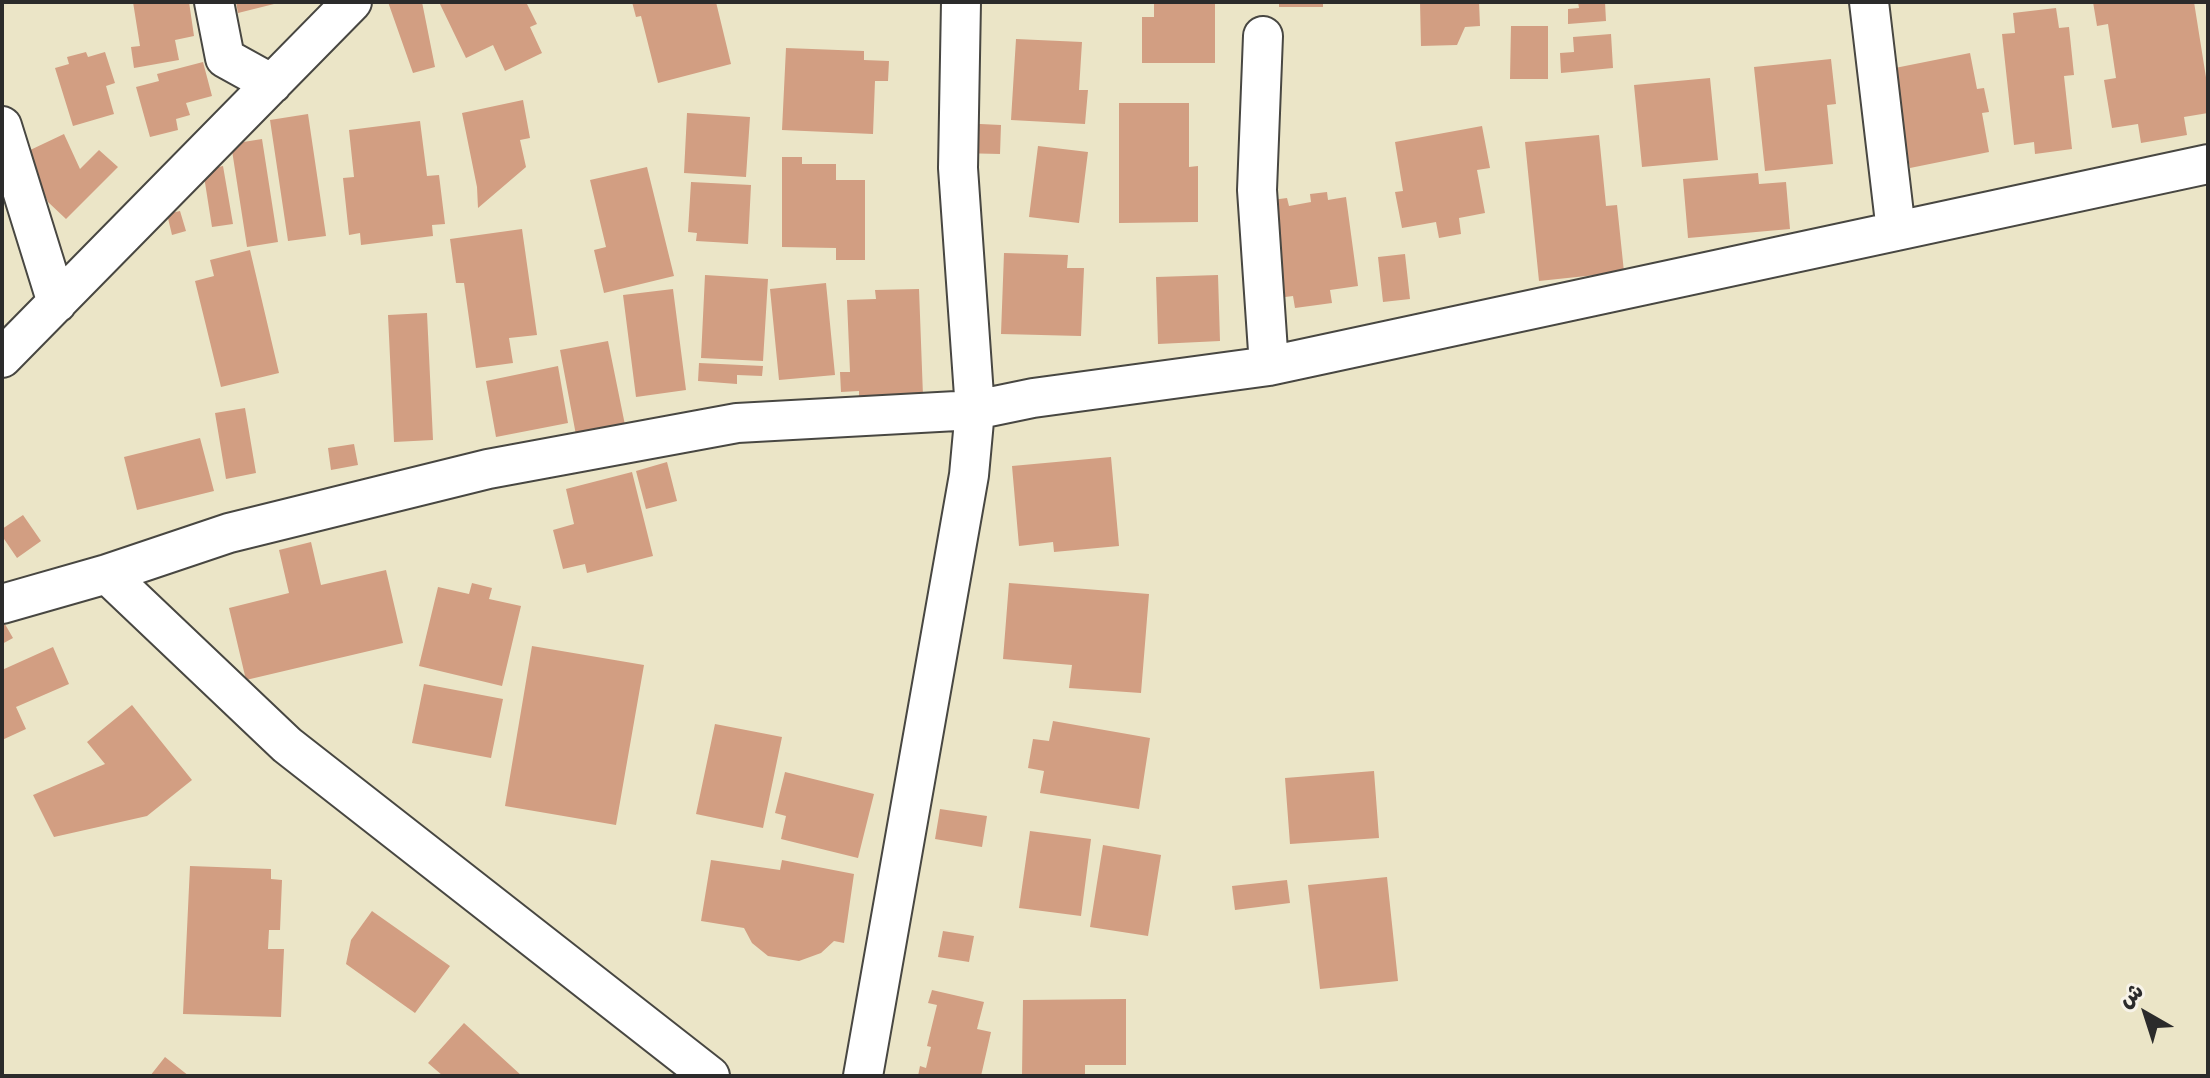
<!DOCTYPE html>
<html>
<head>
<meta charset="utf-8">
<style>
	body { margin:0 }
	#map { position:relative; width:2210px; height:1078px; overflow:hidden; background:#ebe5c7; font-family:Caveat,"Playpen Sans Arabic",sans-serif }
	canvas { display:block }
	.frame { position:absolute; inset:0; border:4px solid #2b2b2b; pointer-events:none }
	.north { position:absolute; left:2106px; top:974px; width:80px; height:80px; -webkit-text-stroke:6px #f7f3e8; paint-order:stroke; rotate:321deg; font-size:22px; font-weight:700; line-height:32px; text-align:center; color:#2b2b2b }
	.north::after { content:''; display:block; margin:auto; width:28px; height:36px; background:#2b2b2b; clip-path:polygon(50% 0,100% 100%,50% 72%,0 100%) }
</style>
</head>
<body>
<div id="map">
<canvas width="2210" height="1078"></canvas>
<div class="frame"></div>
<div class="north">ش</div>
</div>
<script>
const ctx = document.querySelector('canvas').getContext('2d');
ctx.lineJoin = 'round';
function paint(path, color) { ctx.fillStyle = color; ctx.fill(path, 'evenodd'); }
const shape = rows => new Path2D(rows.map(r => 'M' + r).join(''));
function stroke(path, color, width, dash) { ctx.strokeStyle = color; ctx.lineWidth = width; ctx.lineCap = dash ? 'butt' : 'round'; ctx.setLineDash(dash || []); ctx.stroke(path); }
paint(shape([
	[133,2,189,2,194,36,175,40,179,60,134,68,131,47,140,46],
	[236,2,278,2,278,3,238,13],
	[388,2,422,2,435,67,413,73],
	[439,2,526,2,537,24,530,27,542,53,505,71,493,45,466,58],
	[632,2,716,2,731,64,658,83,641,16,636,17],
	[1154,2,1215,2,1215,63,1142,63,1142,17,1154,17],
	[1279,2,1323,2,1323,7,1279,7],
	[1420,2,1479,2,1480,26,1465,27,1457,45,1421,46],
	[1578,2,1605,2,1606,21,1568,24,1568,9,1579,8],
	[2093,2,2194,2,2208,90,2208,113,2184,117,2187,135,2141,143,2138,124,2112,128,2104,80,2116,78,2108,24,2097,26],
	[2056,8,2059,28,2069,27,2074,75,2064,76,2072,149,2035,154,2034,142,2014,145,2002,34,2015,33,2013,13],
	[1511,26,1548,26,1548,79,1510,79],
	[1611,34,1613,68,1561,73,1560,53,1574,52,1573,37],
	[1016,39,1082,42,1079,90,1088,90,1085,124,1011,120],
	[786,48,864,51,864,60,889,61,888,81,875,81,873,134,782,130],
	[86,52,88,57,105,52,115,83,106,86,114,114,73,126,55,68,69,64,67,57],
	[1970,53,1977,89,1984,88,1989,112,1982,113,1989,152,1910,168,1890,69],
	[1831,59,1836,104,1827,105,1833,164,1765,171,1754,67],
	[203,62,212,96,186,103,190,115,176,119,178,130,150,137,136,87,159,81,157,74],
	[1710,78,1718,160,1642,167,1634,85],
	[523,100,530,138,520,140,526,167,478,208,477,187,462,113],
	[1119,103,1189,103,1189,167,1198,166,1198,222,1119,223],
	[687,113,750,117,746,177,684,173],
	[308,114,326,236,288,241,270,120],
	[420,121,427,176,439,175,445,224,432,225,433,236,361,245,360,233,349,235,343,178,354,177,349,130],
	[960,123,1001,125,1000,154,958,153],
	[1482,126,1490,168,1477,170,1485,213,1459,218,1461,234,1439,238,1436,222,1402,228,1395,192,1403,191,1395,142],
	[64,134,80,169,99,150,118,167,66,219,48,202,26,152],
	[1599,135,1606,206,1617,205,1624,272,1539,281,1525,142],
	[262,139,278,242,247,247,231,144],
	[1038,146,1088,152,1079,223,1029,217],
	[782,157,802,157,802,164,836,164,836,180,865,180,865,260,836,260,836,248,782,247],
	[223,166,233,224,212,227,203,170],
	[647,167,674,276,604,293,594,250,606,247,590,180],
	[1758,173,1759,184,1786,182,1790,229,1688,238,1683,179],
	[691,182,751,185,748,244,696,241,697,233,688,232],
	[1327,192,1328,200,1346,197,1358,286,1330,290,1332,303,1295,308,1293,296,1269,299,1272,200,1287,198,1289,206,1311,202,1310,194],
	[180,211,186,231,172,235,167,214],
	[522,229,537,335,509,338,513,363,476,368,464,283,456,283,450,239],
	[250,250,279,373,221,387,195,281,214,276,210,260],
	[1004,253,1068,255,1067,268,1084,268,1081,336,1001,334],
	[1405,254,1410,299,1383,302,1378,257],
	[705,275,768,279,763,361,701,358],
	[1218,275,1220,341,1158,344,1156,277],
	[826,283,835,375,779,380,770,289],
	[673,289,686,390,636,397,623,295],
	[919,289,923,396,859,399,859,391,841,392,840,372,850,372,847,300,876,299,875,290],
	[427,313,433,440,394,442,388,315],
	[608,341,625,425,576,435,560,350],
	[699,363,763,366,762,376,737,375,737,384,698,381],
	[558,366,568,423,496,437,486,381],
	[245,408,256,473,226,479,215,413],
	[200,438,214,491,137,510,124,457],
	[354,444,358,465,331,470,328,448],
	[1111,457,1119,546,1054,552,1053,542,1019,546,1012,466],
	[667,462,677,501,646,509,636,471],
	[632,472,653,556,587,573,585,564,563,569,553,530,574,524,566,489],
	[23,515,41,541,17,558,2,536,2,529],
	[311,542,321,585,386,570,403,643,246,680,229,608,289,593,279,550],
	[472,583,492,588,489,599,521,606,502,686,419,666,438,587,469,594],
	[1009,583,1149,594,1141,693,1069,688,1072,665,1003,659],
	[2,619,13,638,2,644],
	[532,646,644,665,616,825,505,806],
	[53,647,69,684,16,707,26,729,2,740,2,670],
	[424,684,503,699,491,758,412,743],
	[132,705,192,780,147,816,54,837,33,795,105,764,87,742],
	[1053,721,1150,738,1139,809,1040,793,1044,771,1028,768,1033,739,1049,741],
	[715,724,782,737,763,828,696,814],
	[1374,771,1379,838,1290,844,1285,778],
	[785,772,874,794,858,858,781,839,786,816,775,813],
	[940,809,987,816,982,847,935,839],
	[1030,831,1091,839,1081,916,1019,908],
	[1103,845,1161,855,1148,936,1090,927],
	[711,860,780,870,782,860,854,874,844,943,834,941,821,953,799,961,768,956,752,943,744,928,701,921],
	[190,866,271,869,271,879,282,880,280,930,269,930,268,949,284,949,281,1017,183,1014],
	[1387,877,1398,981,1320,989,1308,885],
	[1287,880,1290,903,1235,910,1232,886],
	[372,911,450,966,415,1013,346,964,351,940],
	[943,931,974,936,969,962,938,957],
	[932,990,984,1002,977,1029,991,1032,981,1076,918,1076,920,1066,926,1068,931,1047,927,1046,937,1005,928,1003],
	[1126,999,1126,1065,1085,1065,1085,1076,1022,1076,1023,1000],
	[464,1023,522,1076,443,1076,428,1063],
	[165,1057,189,1076,150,1076]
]), '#d29e82');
const minor = shape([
	[214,2,225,58,272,84],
	[1869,2,1896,231],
	[1263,36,1257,190,1269,366],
	[2,126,57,303],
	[2,358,352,2],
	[107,574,287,745,710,1076],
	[2,604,107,574,229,533,488,469,737,423,975,410,1033,398,1269,366,2208,164],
	[863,1076,969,475,975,410,958,168,961,2]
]);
stroke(minor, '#484742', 42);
stroke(minor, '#fff', 38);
</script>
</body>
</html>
